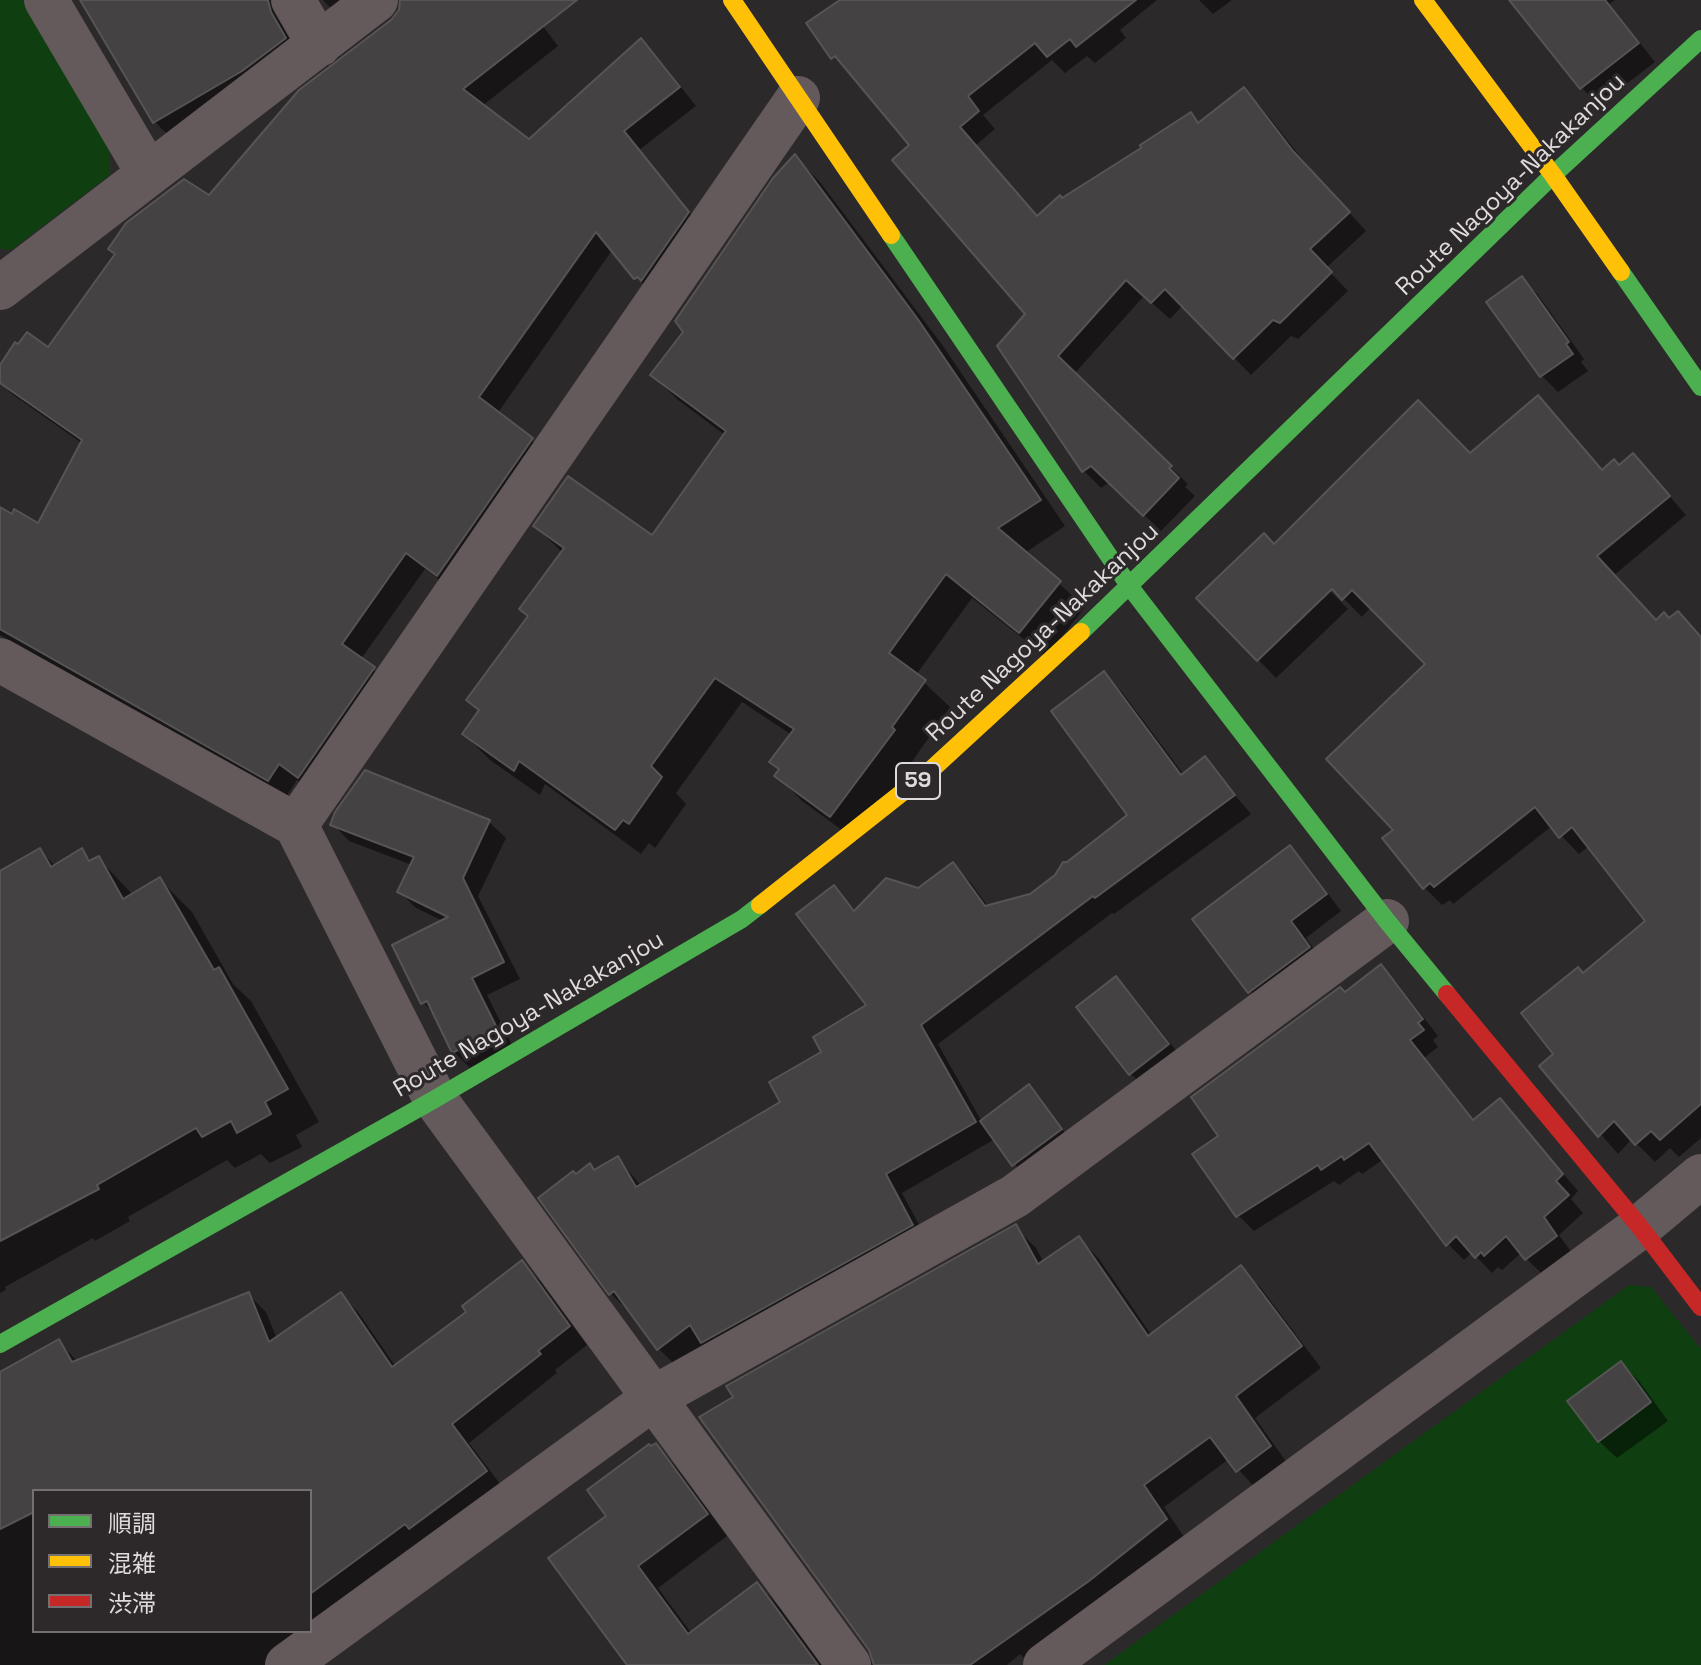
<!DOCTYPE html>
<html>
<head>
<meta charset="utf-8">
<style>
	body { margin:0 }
	#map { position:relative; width:1701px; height:1665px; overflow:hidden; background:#2c292a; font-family:"Space Grotesk","Noto Sans JP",sans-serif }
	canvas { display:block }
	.legend { position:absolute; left:32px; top:1489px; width:280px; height:144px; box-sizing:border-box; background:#2d2829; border:2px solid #747071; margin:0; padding:10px 14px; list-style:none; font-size:24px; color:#dfdbdc }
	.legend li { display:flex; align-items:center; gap:16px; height:40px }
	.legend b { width:40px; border:2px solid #747071 }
</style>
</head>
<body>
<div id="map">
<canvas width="1701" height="1665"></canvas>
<ul class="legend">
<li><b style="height:10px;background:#4caf50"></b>順調</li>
<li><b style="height:10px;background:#ffc107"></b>混雑</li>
<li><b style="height:10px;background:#c62828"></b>渋滞</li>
</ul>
</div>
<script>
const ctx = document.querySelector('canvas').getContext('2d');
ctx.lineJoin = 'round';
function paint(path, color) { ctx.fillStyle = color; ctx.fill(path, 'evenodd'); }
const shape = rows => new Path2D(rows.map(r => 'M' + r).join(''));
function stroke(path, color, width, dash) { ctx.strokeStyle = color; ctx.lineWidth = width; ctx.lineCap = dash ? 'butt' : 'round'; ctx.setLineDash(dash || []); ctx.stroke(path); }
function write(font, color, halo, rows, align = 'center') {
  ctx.font = font + ' "Space Grotesk",sans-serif'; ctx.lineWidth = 6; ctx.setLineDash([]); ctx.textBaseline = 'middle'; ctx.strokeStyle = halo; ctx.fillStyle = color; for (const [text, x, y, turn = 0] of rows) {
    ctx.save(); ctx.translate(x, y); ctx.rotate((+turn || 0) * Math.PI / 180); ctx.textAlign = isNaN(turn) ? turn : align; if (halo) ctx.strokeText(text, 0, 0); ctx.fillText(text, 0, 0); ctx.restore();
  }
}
paint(shape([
	[0,0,22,0,110,150,110,175,11,250,0,249],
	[1629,1285,1651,1287,1701,1349,1701,1665,1104,1665]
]), '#0f3f11');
paint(shape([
	[83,0,292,0,301,55,171,138,155,122],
	[323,0,372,0,344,22],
	[433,0,523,0,558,46,482,106,529,141,641,41,658,58,696,106,639,150,705,231,653,295,613,249,497,414,531,440,549,457,456,592,425,569,361,659,391,686,317,794,297,780,286,797,0,635,0,509,39,526,83,444,12,394,0,383,0,368,49,350,209,197],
	[888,0,1157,0,1120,30,1126,38,1095,63,1087,56,1065,73,1052,60,983,115,995,129,976,145,1038,217,1191,115,1200,124,1244,90,1261,107,1311,170,1366,231,1326,268,1348,291,1298,339,1291,336,1251,375,1183,305,1170,319,1144,296,1074,374,1188,484,1185,487,1195,496,1161,531,1110,482,1101,488,1084,471,999,346,1027,314,912,146],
	[1199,0,1232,0,1213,14],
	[1511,0,1615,0,1609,4,1655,62,1599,105,1582,88],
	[795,157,820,182,943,346,1065,526,1025,553,1085,607,1046,657,972,598,916,675,950,707,857,841,802,801,777,776,780,771,771,762,792,735,742,702,676,793,686,804,655,848,649,843,641,854,545,784,540,795,490,760,464,734,480,712,468,700,530,617,563,553,535,526,652,538,725,435,678,400,653,375,686,332],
	[1522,278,1538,295,1584,359,1581,362,1588,371,1558,392,1542,376,1489,302],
	[1538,398,1604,471,1619,467,1650,474,1686,515,1613,576,1656,622,1701,638,1701,1138,1679,1157,1670,1148,1655,1162,1632,1139,1618,1154,1542,1066,1556,1054,1584,975,1648,921,1589,846,1579,854,1552,826,1453,904,1450,900,1442,905,1424,887,1396,830,1428,664,1371,607,1362,617,1326,581,1323,584,1348,609,1276,678,1199,598,1275,547,1470,456],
	[1104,674,1122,692,1184,775,1204,759,1251,814,1114,914,1112,913,938,1044,982,1122,1029,1087,1069,1138,1022,1173,995,1139,902,1193,929,1243,676,1366,658,1348,630,1310,629,1311,611,1294,576,1177,596,1172,618,1158,641,1186,783,1102,824,1053,869,1006,834,887,856,911,919,890,953,865,971,883,989,908,1031,896,1130,815],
	[365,772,489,822,506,838,478,896,520,979,487,995,513,1047,470,1068,454,1052,436,1016,423,1002,443,921,416,908,399,891,412,865,349,841,333,824],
	[1289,847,1305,863,1341,911,1306,938,1325,964,1266,1007,1250,991],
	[40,850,55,866,82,851,92,861,98,858,133,895,160,880,192,912,233,984,251,1001,319,1122,296,1135,302,1147,270,1163,261,1154,235,1168,227,1160,128,1217,130,1221,95,1241,93,1238,5,1287,6,1290,0,1293,0,873],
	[1381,967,1397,983,1438,1036,1433,1040,1438,1047,1424,1058,1475,1121,1500,1100,1578,1191,1571,1199,1583,1213,1559,1235,1572,1253,1543,1275,1521,1253,1502,1270,1498,1267,1492,1273,1472,1252,1464,1260,1448,1244,1384,1159,1362,1174,1359,1171,1339,1185,1334,1181,1254,1231,1238,1215,1220,1136,1345,994],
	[1116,979,1133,996,1185,1062,1148,1091,1131,1074,1079,1007],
	[1015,1227,1036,1248,1044,1263,1079,1238,1099,1259,1152,1336,1241,1268,1261,1288,1321,1368,1255,1418,1290,1467,1258,1491,1229,1459,1164,1507,1186,1540,1026,1660,1020,1654,1007,1665,875,1665],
	[522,1263,540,1281,587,1345,555,1370,557,1373,469,1443,504,1489,284,1665,0,1665,0,1402,59,1342,78,1362,248,1294,266,1312,277,1339,340,1294,358,1312,396,1367,468,1312],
	[34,1491,310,1491,310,1631,34,1631],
	[1621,1363,1639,1381,1668,1421,1617,1458,1599,1441],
	[656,1446,676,1467,727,1536,658,1588,692,1634,757,1584,778,1605,822,1665,630,1665,609,1516]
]), '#0007');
const building = shape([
	[80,0,268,0,271,12,286,38,242,71,153,123,80,0],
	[400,0,577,0,463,89,529,139,641,38,680,87,624,131,689,212,641,281,638,277,634,279,596,232,479,397,533,438,437,576,406,553,342,644,375,667,298,778,279,764,268,781,0,629,0,507,12,514,14,509,38,523,82,440,0,383,0,365,15,342,18,344,27,332,48,347,115,254,108,249,126,223,184,179,209,195,299,90,391,20,399,10,400,0],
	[840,0,1136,0,1076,47,1070,39,1047,57,1035,43,968,96,979,111,960,127,1037,216,1060,195,1062,198,1141,148,1140,145,1191,112,1198,123,1244,87,1293,151,1350,212,1310,249,1332,272,1280,323,1273,320,1233,359,1165,289,1151,303,1126,280,1058,356,1172,466,1169,468,1179,478,1143,516,1091,466,1082,472,997,346,1025,314,892,160,909,145,835,56,831,59,806,23,840,0],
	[1509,0,1605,0,1639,43,1580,89,1509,0],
	[795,154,917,318,1041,500,998,528,1061,581,1019,633,946,574,889,653,926,680,892,727,895,730,830,817,774,776,779,769,769,762,794,729,715,678,651,766,662,777,629,824,623,820,615,830,519,761,514,771,462,734,479,710,466,700,528,616,519,609,564,548,533,526,568,476,652,535,726,431,650,375,683,332,675,321,773,178,795,154],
	[1522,276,1569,342,1566,344,1573,354,1540,377,1486,302,1522,276],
	[1538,395,1602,470,1614,459,1619,465,1633,453,1670,496,1597,556,1656,620,1664,612,1669,618,1678,611,1701,637,1701,1104,1660,1140,1651,1131,1635,1145,1614,1121,1598,1137,1539,1066,1553,1054,1521,1013,1578,967,1583,973,1645,921,1572,827,1559,838,1535,807,1434,887,1430,883,1423,889,1382,838,1393,830,1326,759,1425,664,1352,590,1342,600,1332,589,1257,661,1196,598,1264,533,1274,544,1418,400,1470,453,1538,395],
	[1104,671,1181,775,1205,756,1235,795,1095,898,1093,896,921,1025,976,1122,886,1174,913,1225,701,1343,690,1325,657,1350,614,1291,609,1295,538,1198,573,1171,576,1174,590,1163,594,1170,618,1156,636,1187,780,1102,769,1082,821,1052,813,1037,866,1005,796,914,834,885,854,911,886,878,918,888,953,862,985,906,1030,894,1055,875,1063,862,1067,862,1127,815,1051,711,1104,671],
	[365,770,490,820,463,878,504,962,472,978,498,1030,452,1053,427,1001,421,1004,392,945,448,917,397,892,414,857,330,825,335,812,365,770],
	[1290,845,1327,894,1291,921,1310,947,1248,993,1192,919,1290,845],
	[40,848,51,867,82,848,89,861,99,856,123,899,160,877,214,970,219,967,288,1089,265,1102,271,1114,237,1133,231,1121,202,1137,196,1128,97,1185,99,1189,0,1241,0,871,40,848],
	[1381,964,1423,1019,1418,1023,1424,1030,1410,1040,1473,1120,1500,1098,1563,1174,1556,1181,1569,1195,1544,1217,1557,1236,1525,1260,1506,1236,1484,1256,1481,1252,1475,1258,1456,1236,1446,1246,1369,1143,1344,1160,1342,1156,1321,1170,1318,1165,1236,1217,1192,1154,1218,1136,1191,1097,1340,987,1345,992,1381,964],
	[1116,976,1169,1044,1129,1075,1076,1007,1116,976],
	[1029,1084,1062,1129,1012,1166,980,1121,1029,1084],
	[1016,1224,1038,1264,1079,1236,1148,1336,1241,1265,1302,1346,1236,1396,1271,1446,1236,1472,1210,1437,1144,1485,1167,1519,1089,1581,970,1665,874,1665,869,1650,699,1417,733,1397,726,1386,1016,1224],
	[522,1260,570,1326,538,1351,541,1354,452,1424,487,1471,409,1529,405,1524,310,1594,310,1491,34,1491,34,1512,0,1529,0,1372,59,1339,72,1362,249,1292,269,1342,341,1292,392,1367,466,1312,462,1306,522,1260],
	[1621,1361,1651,1402,1598,1442,1567,1401,1621,1361],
	[656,1443,708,1514,638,1566,688,1634,757,1582,818,1665,627,1665,548,1558,606,1516,587,1490,649,1444,651,1446,656,1443]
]);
paint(building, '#444242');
stroke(building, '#575455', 2);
stroke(shape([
	[46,0,148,173],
	[293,0,319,45],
	[0,288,376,0],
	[0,660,296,825,435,1099,849,1665],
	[296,825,798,98],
	[287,1665,655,1397,1015,1196,1387,921],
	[1045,1665,1640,1227,1701,1176]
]), '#64595b', 44);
stroke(shape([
	[891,235,1130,587,1387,921,1447,994],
	[1621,272,1701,387],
	[1081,632,1553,175,1701,39],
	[0,1344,435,1099,742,919,760,905]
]), '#4caf50', 18);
stroke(shape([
	[732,0,891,235],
	[1423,0,1553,175,1621,272],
	[760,905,932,769,1081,632]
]), '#ffc107', 18);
stroke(shape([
	[1447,994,1640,1227,1701,1307]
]), '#c62828', 18);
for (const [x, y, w] of [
	[918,781,44]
]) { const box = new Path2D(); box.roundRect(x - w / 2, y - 18, w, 36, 6); ctx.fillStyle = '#2d2829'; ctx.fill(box); stroke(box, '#dfdbdc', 2); }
write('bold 22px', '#dfdbdc', null, [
	["59",918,781]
]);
write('24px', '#dfdbdc', '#2d2829', [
	["Route Nagoya-Nakakanjou",1511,185,-44],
	["Route Nagoya-Nakakanjou",1043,633,-43],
	["Route Nagoya-Nakakanjou",529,1015,-30]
]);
</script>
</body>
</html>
